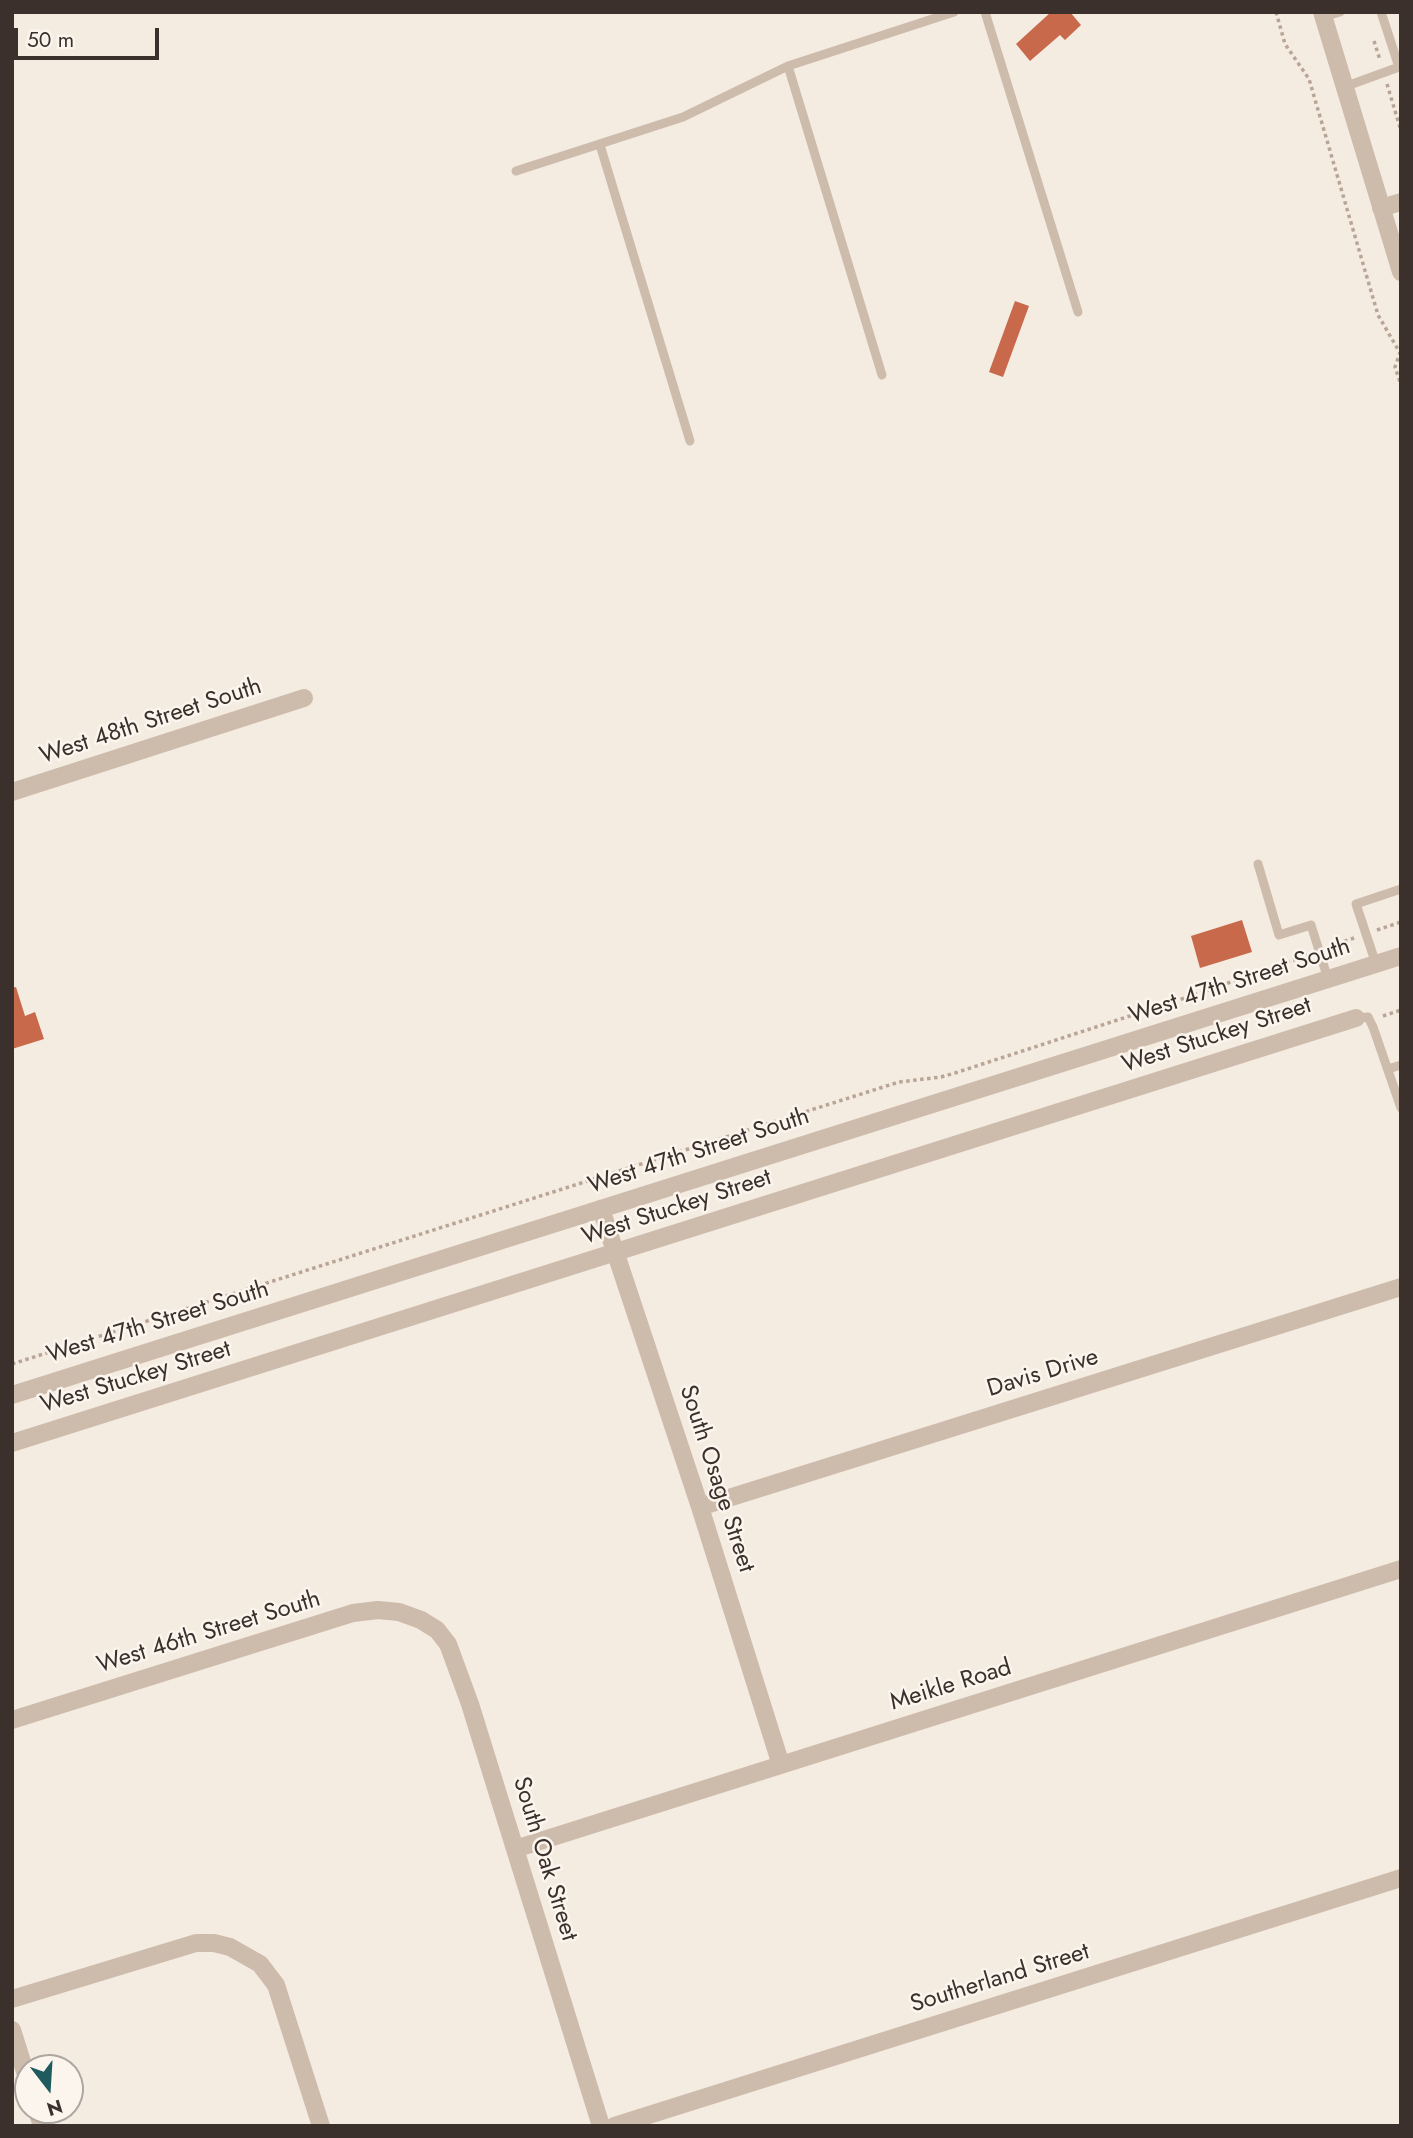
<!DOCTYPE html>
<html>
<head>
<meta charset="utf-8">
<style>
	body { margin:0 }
	#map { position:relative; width:1413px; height:2138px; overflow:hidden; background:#f4ebe1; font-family:Jost,sans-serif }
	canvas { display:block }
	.frame { position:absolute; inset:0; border:14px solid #3b302b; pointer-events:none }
	.north { position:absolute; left:14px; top:2054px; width:70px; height:70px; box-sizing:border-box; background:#fbf5ee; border:2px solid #aea6a0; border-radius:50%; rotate:163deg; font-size:19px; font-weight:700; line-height:28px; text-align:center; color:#3b302b }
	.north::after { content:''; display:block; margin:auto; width:24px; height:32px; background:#1f5a5e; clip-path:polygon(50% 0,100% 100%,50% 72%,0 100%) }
	.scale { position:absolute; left:14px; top:28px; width:145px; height:32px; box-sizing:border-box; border:4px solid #3b302b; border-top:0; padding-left:9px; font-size:21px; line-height:24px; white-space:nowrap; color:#3b302b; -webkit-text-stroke:5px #fbf5ee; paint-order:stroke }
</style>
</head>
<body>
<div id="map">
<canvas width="1413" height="2138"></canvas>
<div class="frame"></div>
<div class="north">N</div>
<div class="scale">50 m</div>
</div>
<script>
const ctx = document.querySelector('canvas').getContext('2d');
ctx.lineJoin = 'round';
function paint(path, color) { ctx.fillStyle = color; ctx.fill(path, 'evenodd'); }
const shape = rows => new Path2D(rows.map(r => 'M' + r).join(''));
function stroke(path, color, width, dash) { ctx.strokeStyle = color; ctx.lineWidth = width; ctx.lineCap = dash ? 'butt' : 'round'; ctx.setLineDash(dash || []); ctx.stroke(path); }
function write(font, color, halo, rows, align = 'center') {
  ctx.font = font + ' Jost,sans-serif'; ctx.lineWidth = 5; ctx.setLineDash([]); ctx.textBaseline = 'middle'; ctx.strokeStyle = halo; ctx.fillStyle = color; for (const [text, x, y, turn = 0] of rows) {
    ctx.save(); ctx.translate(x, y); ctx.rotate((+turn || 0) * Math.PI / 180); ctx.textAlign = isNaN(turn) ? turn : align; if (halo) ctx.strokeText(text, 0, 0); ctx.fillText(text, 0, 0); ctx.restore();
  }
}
paint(shape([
	[1051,12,1070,12,1081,25,1065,40,1060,35,1030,61,1016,44],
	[1015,301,1029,306,1003,377,989,372],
	[1242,920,1252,952,1200,968,1191,936],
	[16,987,25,1016,35,1012,44,1039,12,1049,12,988]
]), '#c8694b');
stroke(shape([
	[1276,12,1285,44,1309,79,1378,315,1400,353,1395,367,1401,385],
	[1374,41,1380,60],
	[1387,84,1401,131],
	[1377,930,1401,922],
	[1331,946,1354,938],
	[1383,1016,1401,1010],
	[12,1364,899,1082,941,1077,955,1073,1191,996,1308,955]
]), '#b9a596', 3.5, [3.5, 3.5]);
stroke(shape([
	[985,12,1078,312],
	[1323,17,1340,12],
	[788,66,882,375],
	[1344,87,1399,67,1381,12],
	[600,145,690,441],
	[516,171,683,117,788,66,954,12],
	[1258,864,1279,935,1311,925,1328,979],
	[1376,964,1356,904,1401,889],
	[1356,1018,1368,1017,1373,1027,1401,1108],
	[1388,1069,1401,1065]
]), '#cdbbac', 9);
stroke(shape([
	[1381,208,1401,202],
	[12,792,304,698],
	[601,1209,700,1507,781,1765],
	[12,1443,1356,1018],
	[700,1507,1401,1287],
	[12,1720,353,1613,378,1610,399,1612,421,1620,437,1630,448,1644,470,1704,601,2126],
	[515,1849,1401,1569],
	[12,1999,196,1943,214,1943,230,1947,260,1964,276,1985,321,2126],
	[12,2030,28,2081],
	[37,2110,42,2126],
	[614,2126,1401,1878]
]), '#cdbbac', 18);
stroke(shape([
	[1322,12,1401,272],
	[12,1395,1401,956]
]), '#cdbbac', 18);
write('24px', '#3b302b', '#fbf5ee', [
	["West 48th Street South",151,722,-18],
	["West 47th Street South",1240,982,-18],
	["West Stuckey Street",1217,1036,-18],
	["West 47th Street South",699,1152,-18],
	["West Stuckey Street",677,1208,-18],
	["West 47th Street South",158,1323,-17],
	["Davis Drive",1043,1374,-17],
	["West Stuckey Street",136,1378,-17],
	["South Osage Street",716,1479,72],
	["West 46th Street South",209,1633,-17],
	["Meikle Road",951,1686,-17],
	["South Oak Street",544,1859,73],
	["Southerland Street",1000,1979,-17]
]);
</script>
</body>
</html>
